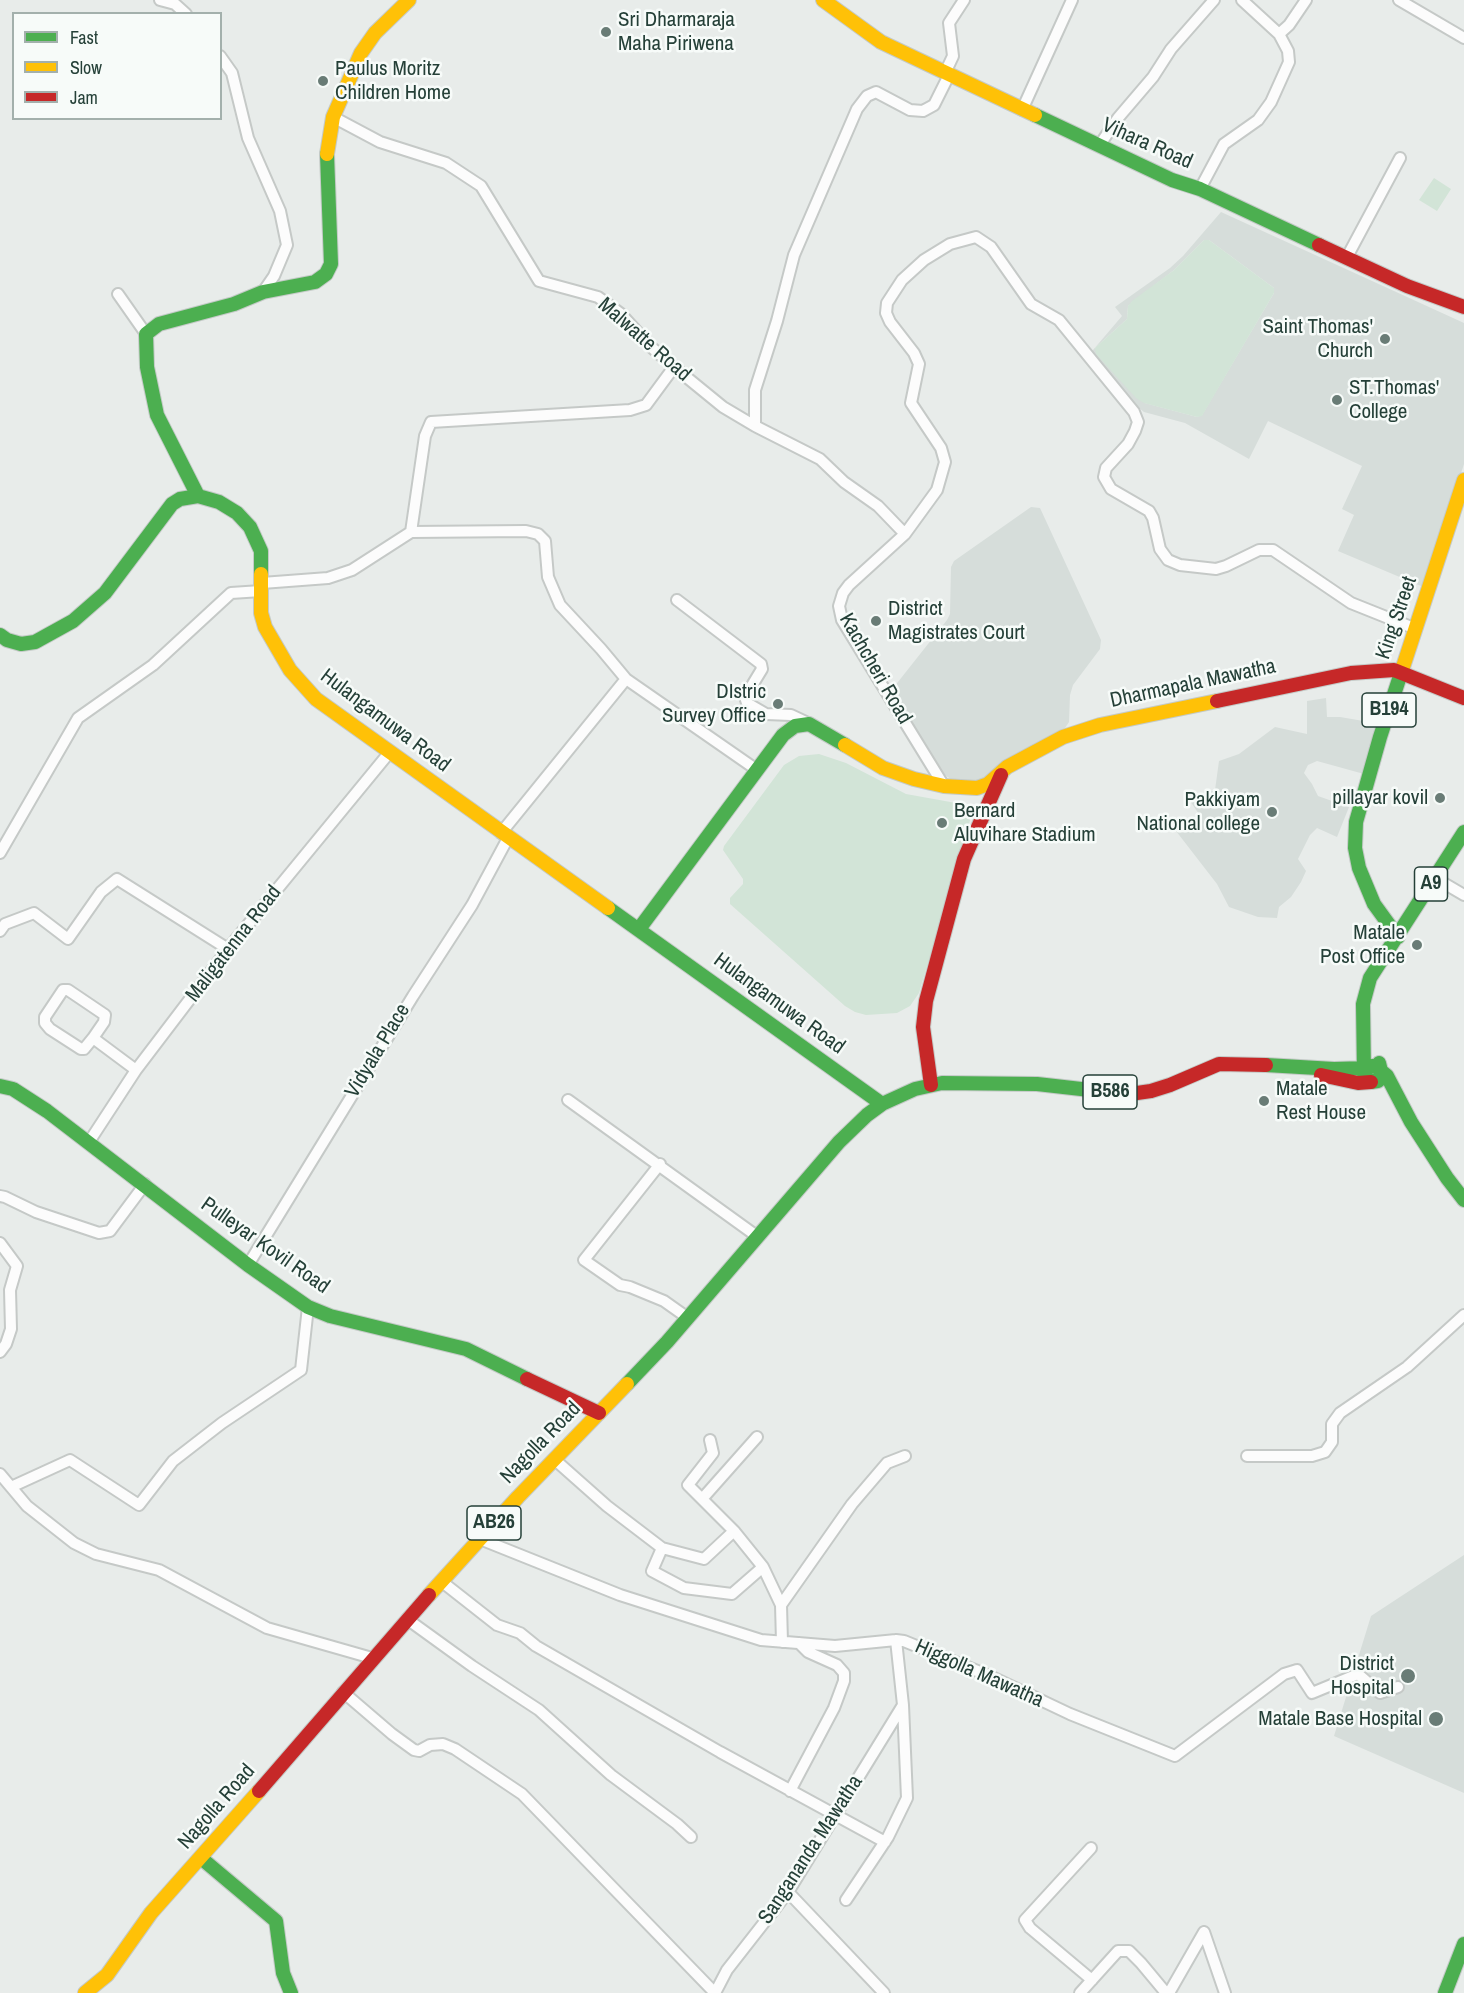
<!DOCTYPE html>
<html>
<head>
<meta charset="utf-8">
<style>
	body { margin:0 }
	#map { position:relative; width:1464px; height:1993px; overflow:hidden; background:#e8ecea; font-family:"Archivo Narrow",sans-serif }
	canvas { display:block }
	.legend { position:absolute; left:12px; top:12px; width:210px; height:108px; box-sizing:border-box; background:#f7fbf9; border:2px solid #a3b0ac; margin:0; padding:8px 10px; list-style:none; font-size:18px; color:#254038 }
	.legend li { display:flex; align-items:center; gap:12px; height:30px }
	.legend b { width:30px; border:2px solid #a3b0ac }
</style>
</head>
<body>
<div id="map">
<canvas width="1464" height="1993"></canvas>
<ul class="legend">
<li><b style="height:8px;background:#4caf50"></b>Fast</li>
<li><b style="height:8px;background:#ffc107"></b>Slow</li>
<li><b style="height:8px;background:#c62828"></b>Jam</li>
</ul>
</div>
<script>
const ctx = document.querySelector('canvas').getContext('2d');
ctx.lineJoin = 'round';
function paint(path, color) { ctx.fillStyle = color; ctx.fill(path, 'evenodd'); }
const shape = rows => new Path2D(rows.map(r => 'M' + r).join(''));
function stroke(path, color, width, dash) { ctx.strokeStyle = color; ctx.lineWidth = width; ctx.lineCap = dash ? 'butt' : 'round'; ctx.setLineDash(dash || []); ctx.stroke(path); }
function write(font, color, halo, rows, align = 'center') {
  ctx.font = font + ' "Archivo Narrow",sans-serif'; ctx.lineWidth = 5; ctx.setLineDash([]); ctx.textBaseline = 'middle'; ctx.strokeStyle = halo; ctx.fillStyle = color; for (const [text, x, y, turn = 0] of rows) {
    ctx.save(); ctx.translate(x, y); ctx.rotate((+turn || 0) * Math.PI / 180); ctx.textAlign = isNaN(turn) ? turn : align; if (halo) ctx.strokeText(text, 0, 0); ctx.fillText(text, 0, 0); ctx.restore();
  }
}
paint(shape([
	[1221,212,1464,323,1464,464,1425,583,1421,586,1338,551,1354,515,1342,509,1362,466,1268,421,1249,459,1185,423,1144,412,1133,403,1093,354,1093,350,1122,316,1115,307,1170,268,1183,256],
	[1204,240,1209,240,1274,288,1274,293,1202,415,1197,417,1145,403,1095,348,1127,319,1128,306,1174,270],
	[1031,507,1040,508,1101,640,1100,649,1073,685,1070,695,1069,722,1065,728,1005,766,982,784,952,780,945,775,894,693,894,687,947,620,950,614,951,567,954,561],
	[1326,698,1327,717,1340,717,1381,724,1364,774,1317,761,1308,765,1304,773,1312,784,1318,796,1349,807,1337,837,1317,828,1310,835,1298,859,1306,871,1301,882,1291,897,1279,907,1277,918,1258,917,1229,907,1217,884,1176,831,1181,829,1189,820,1201,817,1190,801,1215,790,1219,761,1239,754,1275,727,1307,734,1307,701],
	[1464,1555,1464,1793,1334,1736,1371,1616]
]), '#d6ddda');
paint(shape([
	[1434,178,1451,189,1437,211,1419,200],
	[1204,240,1209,240,1274,288,1274,293,1202,416,1197,417,1144,403,1136,398,1096,354,1095,348,1127,319,1128,306,1132,301,1174,270],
	[819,754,846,763,906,794,956,803,970,811,971,817,919,993,910,1006,897,1013,866,1015,855,1012,845,1006,730,904,730,898,743,884,743,879,723,850,724,846,784,765,799,756]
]), '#d2e4d7');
const street = shape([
	[160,0,175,4,186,14],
	[1399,0,1464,38],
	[1279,34,1289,25,1306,0],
	[220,56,232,73,248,138,280,211,287,245,274,276,263,292],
	[945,73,953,56,949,23,964,0],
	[1022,110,1072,0],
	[333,117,380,142,446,163,481,186,539,281,598,297,621,314,650,346,674,367,723,407,755,426,820,459,844,482,878,506,905,534],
	[1099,146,1118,118,1153,77,1171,49,1214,0],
	[1200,189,1224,144,1258,120,1271,102,1289,62,1288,51,1279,34,1242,0],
	[1347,257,1400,158],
	[118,294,146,334],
	[755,426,755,390,777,321,794,255,857,109,867,96,876,92,910,110,923,111,934,105,949,75],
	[411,532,425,436,431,422,630,410,646,405,674,367],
	[262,583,328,578,352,570,411,532,526,531,538,534,545,541,548,577,560,605,601,649,626,679,757,770],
	[677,600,761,664,762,669,745,697,747,703,766,714,791,715,808,723],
	[944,786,842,620,839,606,843,593,849,585,905,534,937,490,945,462,941,448,911,403,919,364,914,353,890,322,886,313,887,303,902,280,924,260,950,244,976,237,991,247,1031,304,1059,320,1134,412,1138,422,1135,431,1128,444,1106,468,1104,477,1111,489,1149,511,1153,518,1160,549,1168,560,1180,565,1216,569,1226,566,1259,550,1273,550,1351,603,1416,629],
	[501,833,626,679],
	[0,853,78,718,153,665,231,593,261,591],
	[1435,878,1464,895],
	[0,931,5,924,34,913,68,939,101,892,117,879,228,949],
	[93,1038,104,1022,105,1015,68,990,63,990,45,1017,45,1023,50,1029,81,1049,84,1049,93,1038,136,1070],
	[568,1100,758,1237],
	[89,1142,136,1070,228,949,389,753],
	[660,1164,584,1260,620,1285,630,1287,664,1301,688,1318],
	[0,1196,5,1197,36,1212,99,1233,110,1231,145,1184],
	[0,1243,17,1266,10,1290,11,1329,6,1344,0,1352],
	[248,1265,413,996,472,905,508,838],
	[1247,1456,1312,1456,1325,1452,1332,1442,1332,1424,1340,1413,1407,1367,1464,1315],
	[554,1459,607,1506,662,1548,704,1559,734,1531,688,1485,713,1453,710,1440],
	[0,1474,27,1506,74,1543,96,1554,159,1570,267,1628,372,1658],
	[11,1487,70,1460,139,1505,173,1461,222,1423,301,1370,308,1307],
	[702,1499,757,1437],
	[480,1539,620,1595,761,1640,835,1646,896,1640,904,1641,992,1677,1070,1714,1175,1756,1284,1674,1297,1670,1312,1693,1358,1674,1380,1693,1398,1687],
	[662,1548,652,1571,684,1588,732,1594,763,1567,734,1531],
	[763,1567,781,1605,782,1642],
	[441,1581,497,1625,520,1633,536,1646,720,1752,885,1842],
	[781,1605,852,1504,887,1463,905,1456],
	[407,1619,472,1666,539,1710,611,1775,677,1824,691,1837],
	[343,1692,392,1734,414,1750,419,1751,430,1745,443,1744,455,1749,522,1794,715,1993],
	[790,1791,834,1708,844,1681,844,1673,837,1665,808,1652,799,1643],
	[1091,1848,1025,1920,1030,1928,1092,1980],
	[788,1892,884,1993],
	[846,1900,888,1837,907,1798,903,1705,896,1640],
	[1204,1932,1225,1993],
	[715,1993,727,1970,788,1892,903,1705],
	[1080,1993,1118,1951,1129,1951,1141,1963,1166,1993],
	[1169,1993,1204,1932]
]);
const fast = shape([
	[1035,115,1172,180,1200,189,1319,245],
	[198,496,157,415,147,367,146,334,159,324,234,304,263,292,315,282,326,274,331,264,327,154],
	[0,635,7,640,21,644,35,642,73,621,105,593,172,504,180,499,198,496,219,502,237,513,250,527,261,551,261,574],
	[608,908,882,1104],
	[639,929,783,735,795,726,809,724,845,745],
	[1398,937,1374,904,1359,868,1355,848,1356,822,1380,737,1403,667],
	[1379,1063,1381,1071,1387,1076,1411,1122,1447,1178,1464,1200],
	[1266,1065,1334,1069,1366,1068],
	[1366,1068,1372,1066,1379,1067,1381,1078,1378,1081,1371,1082,1364,1074,1363,1004,1370,978,1464,832],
	[0,1086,13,1089,47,1111,248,1265,308,1307,330,1316,466,1349,527,1379],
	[627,1384,667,1342,839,1142,867,1115,882,1104,915,1089,942,1083,1037,1084,1090,1090],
	[201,1858,276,1921,283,1973,291,1993],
	[1445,1993,1464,1944]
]);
const slow = shape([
	[823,0,881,42,1035,115],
	[327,154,333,117,361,53,375,33,409,0],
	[261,574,261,613,265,627,290,670,316,699,608,908],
	[1403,667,1464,480],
	[845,745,883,768,914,779,944,786,977,788,988,784,1007,767,1063,737,1100,725,1217,701],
	[429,1595,518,1497,627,1384],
	[85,1993,107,1975,151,1913,259,1791]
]);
const jam = shape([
	[1319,245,1407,286,1464,307],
	[1217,701,1351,673,1394,670,1464,698],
	[1321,1075,1358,1083,1371,1082],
	[931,1085,923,1027,926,1001,964,859,1001,775],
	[1090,1090,1130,1094,1151,1091,1170,1085,1219,1064,1266,1065],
	[527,1379,599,1413],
	[259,1791,429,1595]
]);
stroke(street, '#c5c9c7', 14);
stroke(fast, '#c4cac7', 16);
stroke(slow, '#c4cac7', 16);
stroke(jam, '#c4cac7', 16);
stroke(street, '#fcfcfc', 10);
stroke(fast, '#4caf50', 14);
stroke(slow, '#ffc107', 14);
stroke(jam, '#c62828', 14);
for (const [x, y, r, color] of [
	[606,32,6,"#697c76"],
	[323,81,6,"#697c76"],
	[1385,339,6,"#697c76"],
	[1337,400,6,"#697c76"],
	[876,621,6,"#697c76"],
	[778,704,6,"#697c76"],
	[1440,798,6,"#697c76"],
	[1272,812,6,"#697c76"],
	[942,823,6,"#697c76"],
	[1417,945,6,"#697c76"],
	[1264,1101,6,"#697c76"],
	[1408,1676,8,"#697c76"],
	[1436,1719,8,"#697c76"]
]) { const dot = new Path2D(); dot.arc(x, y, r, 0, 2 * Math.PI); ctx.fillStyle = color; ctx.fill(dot); stroke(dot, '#f7fbf9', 2); }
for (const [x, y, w] of [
	[1389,710,54],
	[1431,884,33],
	[1110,1092,54],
	[494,1523,54]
]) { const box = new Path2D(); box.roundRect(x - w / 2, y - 17, w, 34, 4.5); ctx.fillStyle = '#f7fbf9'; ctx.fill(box); stroke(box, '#254038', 1.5); }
write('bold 20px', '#254038', null, [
	["B194",1389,710],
	["A9",1431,884],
	["B586",1110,1092],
	["AB26",494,1523]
]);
write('21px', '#254038', '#f7fbf9', [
	["Sri Dharmaraja",618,20,"left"],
	["Maha Piriwena",618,44,"left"],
	["Paulus Moritz",335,69,"left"],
	["Children Home",335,93,"left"],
	["Saint Thomas'",1373,327],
	["Church",1373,351],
	["ST.Thomas'",1349,388,"left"],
	["College",1349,412,"left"],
	["District",888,609,"left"],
	["Magistrates Court",888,633,"left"],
	["DIstric",766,692],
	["Survey Office",766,716],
	["pillayar kovil",1428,798],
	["Pakkiyam",1260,800],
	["National college",1260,824],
	["Bernard",954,811,"left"],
	["Aluvihare Stadium",954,835,"left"],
	["Matale",1405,933],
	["Post Office",1405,957],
	["Matale",1276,1089,"left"],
	["Rest House",1276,1113,"left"],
	["District",1394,1664],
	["Hospital",1394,1688],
	["Matale Base Hospital",1422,1719]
], 'right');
write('21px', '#254038', '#f7fbf9', [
	["Vihara Road",1147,144,24],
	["Malwatte Road",644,340,41],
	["King Street",1397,618,-71],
	["Kachcheri Road",875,669,60],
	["Dharmapala Mawatha",1193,684,-12],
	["Hulangamuwa Road",385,721,37],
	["Maligatenna Road",234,944,-52],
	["Hulangamuwa Road",779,1004,36],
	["Vidyala Place",378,1051,-59],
	["Pulleyar Kovil Road",265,1246,35],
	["Nagolla Road",541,1443,-46],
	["Higgolla Mawatha",979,1674,24],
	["Nagolla Road",217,1807,-49],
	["Sangananda Mawatha",811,1850,-57]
]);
</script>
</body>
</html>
